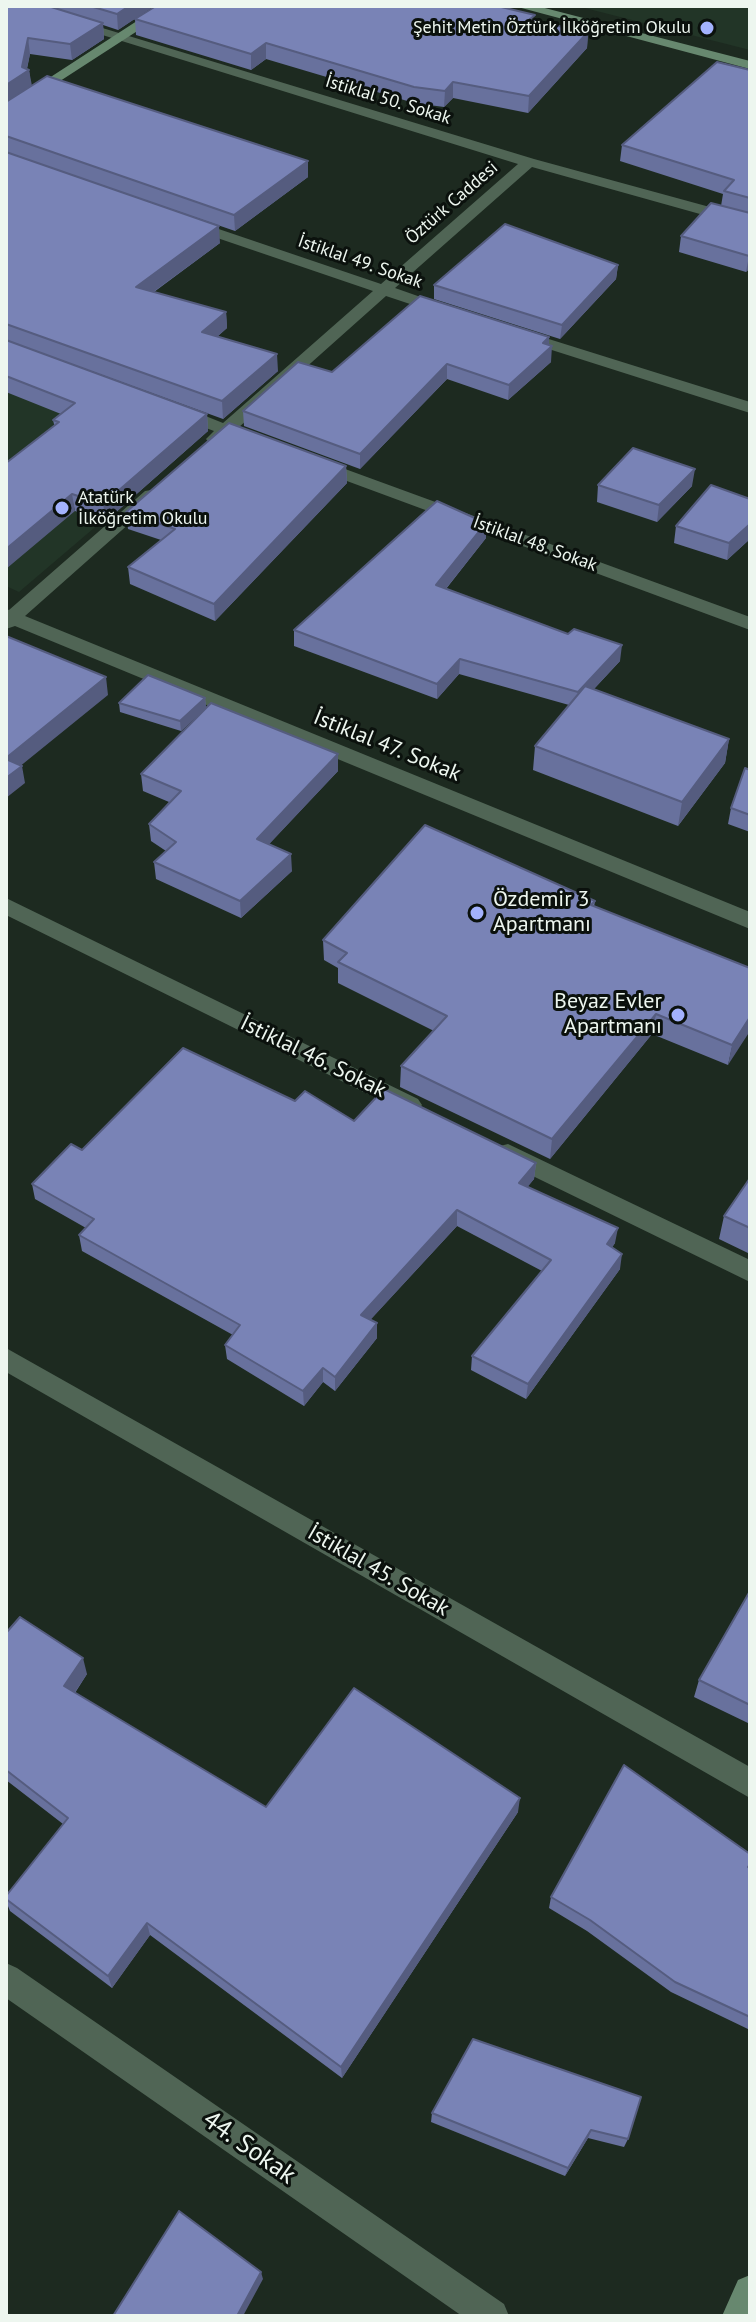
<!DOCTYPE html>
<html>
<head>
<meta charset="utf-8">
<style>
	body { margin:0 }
	#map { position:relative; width:756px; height:2322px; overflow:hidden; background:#1d2a20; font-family:"PT Sans",sans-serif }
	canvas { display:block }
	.frame { position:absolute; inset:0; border:8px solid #edf6ef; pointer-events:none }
</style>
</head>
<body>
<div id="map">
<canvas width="756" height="2322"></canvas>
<div class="frame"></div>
</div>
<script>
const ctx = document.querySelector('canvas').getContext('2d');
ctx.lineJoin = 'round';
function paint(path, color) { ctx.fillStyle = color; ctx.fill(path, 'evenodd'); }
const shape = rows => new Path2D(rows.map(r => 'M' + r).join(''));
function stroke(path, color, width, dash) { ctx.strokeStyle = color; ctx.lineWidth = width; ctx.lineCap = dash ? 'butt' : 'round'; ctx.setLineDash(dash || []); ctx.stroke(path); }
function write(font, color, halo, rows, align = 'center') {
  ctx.font = font + ' "PT Sans",sans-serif'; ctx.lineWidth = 6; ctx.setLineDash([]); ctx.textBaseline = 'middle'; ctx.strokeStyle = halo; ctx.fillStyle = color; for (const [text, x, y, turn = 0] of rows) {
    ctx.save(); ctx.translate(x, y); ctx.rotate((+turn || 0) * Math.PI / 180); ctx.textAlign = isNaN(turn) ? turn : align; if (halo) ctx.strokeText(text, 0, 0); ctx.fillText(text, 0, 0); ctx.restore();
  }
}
paint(shape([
	[577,6,750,6,750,50],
	[6,357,209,430,19,592,6,586]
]), '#223527');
paint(shape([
	[9,6,30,6,534,159,750,218,750,228,532,167,395,288,449,307,449,313,437,313,386,296,238,428,257,435,260,439,257,443,251,444,228,436,221,443,209,443,206,439,214,431,171,415,168,411,171,407,183,407,223,423,373,291,185,227,185,221,195,221,381,284,518,164,9,6],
	[520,330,750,402,750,413,514,338,512,335,520,330],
	[315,458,750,617,750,630,309,467,306,463,309,459,315,458],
	[151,490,160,495,157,499,25,616,750,912,750,929,15,626,6,629,6,609,9,610,145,491,151,490],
	[6,898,418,1099,422,1105,418,1111,410,1114,402,1111,6,915,6,898],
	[508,1144,750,1260,750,1282,500,1160,496,1153,500,1146,508,1144],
	[6,1348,750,1767,750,1798,6,1372,6,1348],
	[6,1963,17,1968,504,2304,509,2316,462,2316,6,1998,6,1963]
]), '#506555');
paint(shape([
	[160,6,176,6,6,116,6,106,160,6],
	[514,6,537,6,750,61,750,69,514,6],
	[750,2275,750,2316,722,2316,738,2280,750,2275]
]), '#67886f');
paint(shape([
	[6,6,154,6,118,30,103,25,104,39,72,60,30,54,27,69,29,70,31,86,308,161,308,177,235,231,72,175,220,243,154,292,226,312,227,328,218,336,278,371,223,419,6,340],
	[135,19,535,21,588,32,587,48,528,113,453,98,444,107,414,103,266,59,251,70,136,35],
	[750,70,750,268,746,272,679,252,681,236,721,206,723,194,620,161,622,145],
	[618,265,616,279,560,339,434,299,434,285],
	[549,337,549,345,551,362,508,400,447,379,360,469,244,426,243,411,332,372],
	[6,340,207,414,208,431,106,521,75,511,53,420,61,414,6,392],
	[346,466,347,483,215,621,130,584,128,567,161,540,128,529,126,512],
	[598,485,692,486,657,522,597,502],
	[750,499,750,539,727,560,674,543,676,526],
	[486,523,486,538,446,589,620,661,594,689,729,739,725,763,678,826,533,770,535,746,569,705,459,674,437,699,294,646,294,630],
	[205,698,206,708,181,731,120,712,119,703],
	[750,770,750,832,728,824,731,808],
	[338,771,269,844,292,871,241,918,156,879,154,862,166,851,151,841,149,824,169,802,143,791,141,774],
	[595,901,594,907,750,968,728,1065,652,1034,550,1159,400,1087,401,1066,434,1031,338,983,338,968,324,960,323,940],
	[295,1101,354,1121,536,1163,534,1179,527,1187,615,1243,612,1247,620,1269,526,1399,471,1370,472,1356,542,1271,457,1226,370,1320,377,1338,335,1391,323,1382,304,1406,227,1359,225,1345,233,1335,82,1251,79,1235,86,1228,35,1199,32,1184,82,1150],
	[750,1178,750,1254,719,1239,724,1216],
	[750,1591,750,1724,694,1697,699,1680],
	[6,1633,87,1674,75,1693,266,1807,518,1812,342,2078,150,1935,112,1988,10,1911,6,1901,6,1896,63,1824,6,1780],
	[750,1854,750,2030,671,1992,587,1931,549,1908,551,1897],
	[473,2039,628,2139,624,2147,588,2138,565,2176,431,2122,432,2113]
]), '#68719d');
paint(shape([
	[129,6,154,6,118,30,117,14],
	[103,23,104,39,72,60,70,44],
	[588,32,587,48,528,113,529,96],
	[28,38,30,54,26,72,29,70,32,86,6,102,6,85,22,67],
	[266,43,266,59,251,70,251,54],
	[453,82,453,98,444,107,445,91],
	[308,161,308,177,235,231,234,215],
	[219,226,220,243,138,303,136,287],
	[750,254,750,268,746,272,749,256],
	[618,265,616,279,560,339,562,325],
	[226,312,227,328,203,349,202,332],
	[549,337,549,350,552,346,551,362,508,400,509,385],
	[277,354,278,371,223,419,222,401],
	[447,364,447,379,360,469,360,454],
	[207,414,208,431,106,521,103,504],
	[346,466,347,483,215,621,214,604],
	[695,469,692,486,657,522,659,505],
	[72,494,75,511,6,569,6,549],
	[486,523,486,538,436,601,436,585],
	[750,524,750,539,727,560,729,543],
	[622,645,620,661,577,707,578,692],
	[460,659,459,674,437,699,437,684],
	[106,677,108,695,8,776,6,758],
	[205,698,206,708,181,731,180,721],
	[729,739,725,763,678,826,682,802],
	[338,754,338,771,258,856,257,839],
	[22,766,25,783,6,798,6,778],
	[291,854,292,871,241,918,240,901],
	[656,1014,652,1034,550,1159,552,1139],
	[750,1017,750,1031,728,1065,732,1045],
	[536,1163,534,1179,518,1199,519,1183],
	[457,1210,457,1226,361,1330,361,1315],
	[618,1228,615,1243,605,1259,607,1244],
	[622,1254,620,1269,526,1399,528,1384],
	[377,1323,377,1338,335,1391,335,1377],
	[323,1368,323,1382,304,1406,303,1391],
	[83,1658,87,1674,69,1701,64,1686],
	[520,1798,518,1812,342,2078,341,2067],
	[147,1923,150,1935,112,1988,108,1976],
	[591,2130,588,2138,565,2176,568,2168],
	[261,2272,263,2279,243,2316,237,2316]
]), '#555c7f');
const building = shape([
	[6,6,48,6,103,23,70,44,28,38,22,67,29,70,6,85,6,6],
	[90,6,129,6,117,14,90,6],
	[156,6,497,6,535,15,529,20,588,32,529,96,453,82,445,91,414,87,266,43,251,54,135,19,156,6],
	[717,62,750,70,750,198,724,191,734,180,622,145,717,62],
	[47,76,308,161,234,215,6,136,6,102,47,76],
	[6,152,219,226,136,287,226,312,202,332,277,354,222,401,6,324,6,152],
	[711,203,750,213,750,254,749,256,681,236,711,203],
	[505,224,618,265,562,325,434,285,505,224],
	[420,296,549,337,543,343,552,346,509,385,447,364,360,454,243,411,298,362,332,372,420,296],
	[6,340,207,414,103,504,72,494,6,549,6,463,59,422,53,420,75,403,6,376,6,340],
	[229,423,346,466,214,604,128,567,175,529,126,512,229,423],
	[633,448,695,469,659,505,598,485,633,448],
	[711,485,750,499,750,524,729,543,676,526,711,485],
	[437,501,486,523,436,585,568,634,574,629,622,645,578,692,460,659,437,684,294,630,437,501],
	[6,636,106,677,6,758,6,636],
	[148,675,205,698,180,721,119,703,148,675],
	[585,686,729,739,682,802,535,746,585,686],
	[211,703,338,754,257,839,291,854,240,901,154,862,176,842,149,824,181,791,141,774,211,703],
	[6,759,22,766,6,778,6,759],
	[745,768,750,770,750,815,731,808,745,768],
	[425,825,595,901,591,905,750,968,750,1017,732,1045,656,1014,552,1139,401,1066,447,1016,338,962,347,953,323,940,425,825],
	[183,1048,295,1101,305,1091,354,1121,384,1089,536,1163,519,1183,618,1228,607,1244,622,1254,528,1384,472,1356,551,1260,457,1210,361,1315,377,1323,335,1377,323,1368,303,1391,225,1345,240,1325,79,1235,94,1219,32,1184,71,1144,82,1150,183,1048],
	[750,1178,750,1228,724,1216,750,1178],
	[750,1591,750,1705,699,1680,750,1591],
	[20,1617,83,1658,64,1686,266,1807,354,1688,520,1798,341,2067,147,1923,108,1976,6,1899,6,1896,68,1818,6,1770,6,1633,20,1617],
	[624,1765,750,1854,750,1864,748,1867,750,1868,750,2017,675,1982,590,1920,551,1897,624,1765],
	[473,2039,641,2097,628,2139,591,2130,568,2168,432,2113,473,2039],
	[179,2211,261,2272,237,2316,113,2316,179,2211]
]);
paint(building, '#7983b6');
stroke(building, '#555c7f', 2);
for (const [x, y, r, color] of [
	[707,28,8,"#a3b2fd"],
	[62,508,8,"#a3b2fd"],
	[477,913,8,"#a3b2fd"],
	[678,1015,8,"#a3b2fd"]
]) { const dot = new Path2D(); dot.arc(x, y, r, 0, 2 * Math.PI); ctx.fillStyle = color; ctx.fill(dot); stroke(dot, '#0b110d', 3); }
write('18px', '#edf6ef', '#0b110d', [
	["Şehit Metin Öztürk İlköğretim Okulu",691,28],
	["Atatürk",78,498,"left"],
	["İlköğretim Okulu",78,519,"left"]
], 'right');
write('18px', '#edf6ef', '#0b110d', [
	["İstiklal 50. Sokak",388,100,17],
	["Öztürk Caddesi",452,203,-41],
	["İstiklal 49. Sokak",360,262,19],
	["İstiklal 48. Sokak",535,544,20]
]);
write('22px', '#edf6ef', '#0b110d', [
	["İstiklal 47. Sokak",387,746,22],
	["İstiklal 46. Sokak",313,1057,26],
	["İstiklal 45. Sokak",378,1571,30]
]);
write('22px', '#edf6ef', '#0b110d', [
	["Özdemir 3",493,900],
	["Apartmanı",493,925],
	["Beyaz Evler",662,1002,"right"],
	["Apartmanı",662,1027,"right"]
], 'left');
write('26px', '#edf6ef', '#0b110d', [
	["44. Sokak",249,2148,35]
]);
</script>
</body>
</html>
